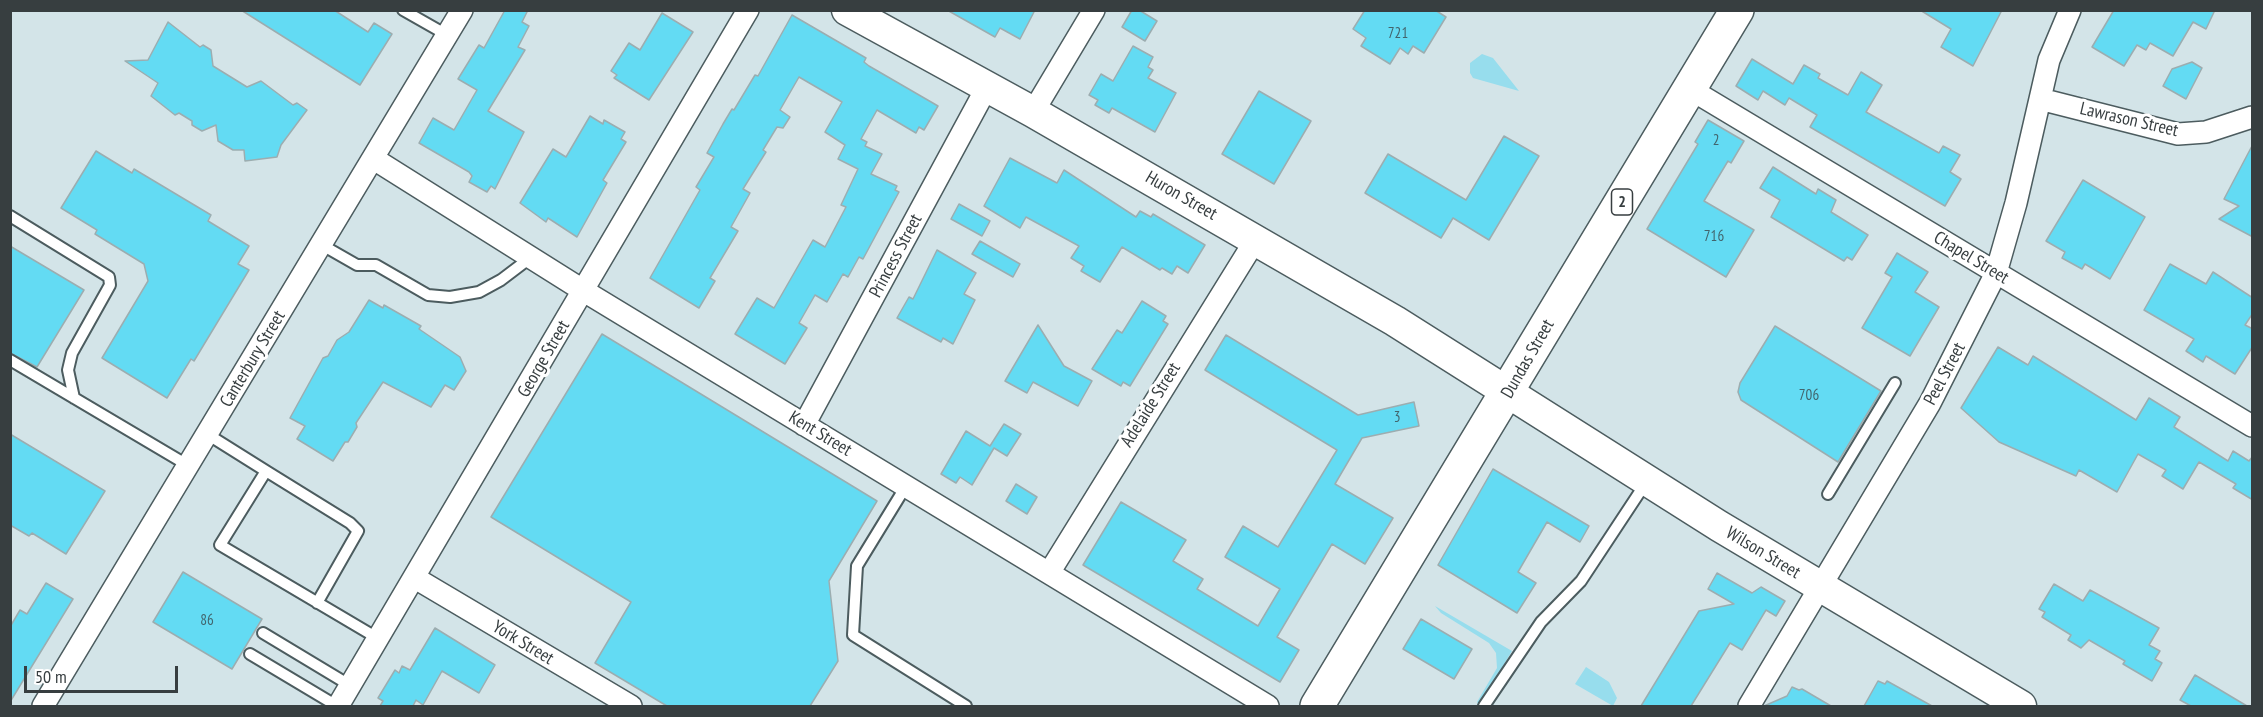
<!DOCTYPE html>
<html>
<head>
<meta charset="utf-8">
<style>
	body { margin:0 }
	#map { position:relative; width:2263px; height:717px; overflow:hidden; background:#d3e4e8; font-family:"PT Sans Narrow",sans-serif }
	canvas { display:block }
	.frame { position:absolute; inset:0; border:12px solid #373e40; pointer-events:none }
	.scale { position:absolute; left:24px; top:666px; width:154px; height:27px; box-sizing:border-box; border:3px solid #373e40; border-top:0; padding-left:8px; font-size:18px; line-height:21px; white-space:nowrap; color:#373e40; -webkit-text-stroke:4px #fff; paint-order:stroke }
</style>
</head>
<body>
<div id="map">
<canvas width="2263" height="717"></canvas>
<div class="frame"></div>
<div class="scale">50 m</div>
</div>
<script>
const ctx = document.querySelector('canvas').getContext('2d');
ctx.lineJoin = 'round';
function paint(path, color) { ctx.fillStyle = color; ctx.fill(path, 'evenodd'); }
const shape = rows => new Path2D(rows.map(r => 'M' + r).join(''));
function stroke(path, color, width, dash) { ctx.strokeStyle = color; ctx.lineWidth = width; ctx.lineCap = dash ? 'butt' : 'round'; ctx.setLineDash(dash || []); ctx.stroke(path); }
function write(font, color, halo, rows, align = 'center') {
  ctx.font = font + ' "PT Sans Narrow",sans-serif'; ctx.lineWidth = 6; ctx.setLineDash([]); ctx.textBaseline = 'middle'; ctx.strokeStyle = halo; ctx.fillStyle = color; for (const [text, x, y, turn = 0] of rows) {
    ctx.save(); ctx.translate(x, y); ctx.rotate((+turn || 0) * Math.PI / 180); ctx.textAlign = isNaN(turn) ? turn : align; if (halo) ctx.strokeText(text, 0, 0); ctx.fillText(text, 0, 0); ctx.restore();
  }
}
paint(shape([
	[1482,54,1493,58,1519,91,1473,78,1470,73,1470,63],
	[1435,606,1512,651,1479,706,1477,702,1497,668,1496,653,1489,643,1441,613],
	[1586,667,1609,682,1617,698,1613,706,1575,684]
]), '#97dded');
const building = shape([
	[241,10,334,10,368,32,374,23,392,34,360,85,241,10],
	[505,10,528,10,522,22,529,26,518,47,525,50,488,111,524,132,495,189,491,186,487,192,469,182,472,176,469,172,419,143,433,118,454,130,477,90,458,79,479,45,484,48,505,10],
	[947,10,1035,10,1020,39,1000,28,995,37,947,10],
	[1132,10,1139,10,1157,21,1145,41,1122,27,1132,10],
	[1365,10,1435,10,1446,17,1424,53,1413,46,1408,54,1400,48,1390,64,1361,46,1366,38,1353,29,1365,10],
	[1920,10,2002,10,1973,66,1941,47,1951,29,1920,10],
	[2114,10,2215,10,2206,29,2193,22,2173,56,2150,43,2146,50,2137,45,2124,66,2092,47,2114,10],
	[662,13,693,32,649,100,614,78,617,75,611,71,629,43,640,50,662,13],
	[792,15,866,58,864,62,869,66,938,106,924,130,919,127,916,133,877,110,861,139,867,142,865,146,882,154,871,174,897,186,895,190,899,192,863,259,859,257,848,277,843,274,827,302,815,295,799,323,807,328,785,364,735,334,757,298,774,308,813,240,825,247,846,207,841,205,858,169,838,159,845,145,825,132,842,102,799,77,780,110,790,117,783,128,777,127,763,150,766,152,743,189,750,193,731,227,738,231,710,278,715,281,699,308,650,278,700,190,696,187,714,157,707,153,723,124,732,109,734,110,755,75,758,76,792,15],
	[168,22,200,47,203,45,211,50,213,66,247,87,261,81,293,105,297,103,307,110,281,145,277,157,245,161,244,150,233,150,218,141,216,125,202,131,192,125,192,121,179,113,175,115,151,96,158,83,125,61,148,60,168,22],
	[1133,46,1153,57,1148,67,1153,70,1148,78,1176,93,1155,132,1112,108,1109,113,1095,105,1098,100,1089,95,1101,74,1113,81,1133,46],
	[1752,59,1793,84,1804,65,1820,74,1818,78,1848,95,1861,72,1882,85,1866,112,1939,153,1943,146,1960,155,1950,172,1961,179,1945,206,1810,127,1817,115,1789,98,1785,105,1763,91,1758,100,1736,86,1752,59],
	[2192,62,2202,68,2186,99,2163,86,2172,69,2192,62],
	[1259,91,1311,121,1274,184,1222,154,1259,91],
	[590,116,603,124,604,120,625,132,621,139,626,142,603,180,607,183,577,237,548,218,546,222,520,203,553,149,566,157,590,116],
	[1708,120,1744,141,1731,163,1728,161,1704,201,1754,230,1726,277,1647,229,1698,144,1695,142,1708,120],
	[1504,136,1539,156,1489,240,1453,218,1441,238,1365,193,1388,154,1466,200,1504,136],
	[2253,144,2253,237,2219,219,2239,206,2224,199,2253,144],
	[96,151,132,173,134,169,211,215,208,221,249,246,238,264,249,270,194,361,191,359,167,398,102,358,148,281,144,264,95,234,97,230,61,208,96,151],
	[1010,158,1057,183,1064,170,1136,217,1140,211,1151,217,1153,214,1205,245,1188,273,1177,266,1172,274,1162,268,1160,270,1122,247,1100,282,1081,271,1084,266,1071,258,1079,246,1026,217,1020,228,984,206,1010,158],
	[1773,167,1816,194,1818,189,1836,200,1831,212,1868,235,1852,260,1847,257,1844,261,1771,217,1780,200,1760,188,1773,167],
	[2083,180,2145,217,2110,279,2085,264,2082,269,2062,258,2065,252,2046,241,2083,180],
	[959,204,990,221,982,236,951,219,959,204],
	[980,241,1020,264,1013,277,972,254,980,241],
	[10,246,84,290,37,367,10,353,10,246],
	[937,250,976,273,964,294,975,300,953,344,943,338,941,342,897,318,909,297,913,299,937,250],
	[1897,253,1928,272,1915,292,1939,307,1910,356,1862,328,1892,277,1885,273,1897,253],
	[2170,264,2206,284,2213,272,2253,298,2253,313,2245,325,2253,329,2253,346,2235,374,2206,356,2203,362,2186,351,2194,339,2144,310,2170,264],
	[369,300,383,308,384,305,421,326,419,329,460,357,466,371,454,390,445,385,431,407,383,382,356,423,357,427,348,442,345,442,333,461,297,439,305,426,290,418,323,358,328,356,337,340,349,332,369,300],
	[1142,301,1166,316,1163,321,1168,324,1130,386,1123,382,1121,386,1092,369,1117,330,1122,333,1142,301],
	[1038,325,1064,366,1092,381,1078,406,1033,382,1027,393,1005,381,1038,325],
	[1775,326,1881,391,1838,462,1741,400,1738,392,1740,383,1775,326],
	[602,334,877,501,829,581,838,661,810,706,667,706,595,663,631,602,491,517,602,334],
	[1226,335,1358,415,1414,402,1419,426,1362,438,1335,484,1393,518,1365,564,1332,544,1277,637,1299,650,1280,682,1083,565,1121,502,1186,540,1173,561,1203,579,1197,589,1258,626,1280,589,1225,557,1243,526,1278,547,1337,450,1205,370,1226,335],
	[1998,347,2028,365,2033,356,2136,420,2149,398,2180,417,2174,427,2228,461,2233,451,2249,461,2253,456,2253,500,2233,488,2236,484,2199,462,2183,489,2162,476,2166,470,2138,454,2117,492,2079,470,2076,476,1999,442,1961,408,1998,347],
	[1004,424,1021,434,1007,456,994,448,972,485,960,477,956,483,941,474,966,431,990,446,1004,424],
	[10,434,105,491,66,554,32,533,29,536,10,525,10,434],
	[1493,469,1589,526,1580,542,1547,522,1518,572,1536,583,1517,613,1438,565,1493,469],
	[1016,484,1037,497,1027,514,1006,501,1016,484],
	[183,572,262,619,232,669,153,622,183,572],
	[1717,573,1752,593,1761,587,1785,601,1776,616,1766,610,1742,650,1730,643,1691,706,1641,706,1699,611,1734,604,1708,589,1717,573],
	[46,583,73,599,10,702,10,627,20,610,27,614,46,583],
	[2054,584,2083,601,2090,590,2159,628,2149,645,2160,651,2155,659,2162,663,2152,681,2123,664,2125,661,2089,640,2081,648,2068,640,2071,635,2042,617,2045,612,2039,609,2054,584],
	[1421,619,1472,649,1454,679,1403,649,1421,619],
	[435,628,495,665,479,693,442,671,423,705,416,700,413,706,380,706,383,701,378,698,395,670,399,673,402,666,410,670,435,628],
	[2195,675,2247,706,2191,706,2180,700,2195,675],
	[1878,681,1885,684,1887,681,1932,706,1864,706,1878,681],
	[1792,687,1799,690,1802,689,1831,706,1764,706,1787,696,1792,687]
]);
paint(building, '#63dbf3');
stroke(building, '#9cadb0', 1.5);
const service = shape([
	[403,10,447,35],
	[10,216,109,277,110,285,72,353,68,370,74,398],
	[322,245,357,265,376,265,428,295,450,297,479,292,501,280,530,258],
	[10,360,189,466],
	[207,434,266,471,220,545,379,639],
	[266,471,350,523,358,531,317,603],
	[906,486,857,566,853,635,966,706],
	[1828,494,1895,383],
	[263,633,351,686],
	[250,654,337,706],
	[1484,706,1541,622,1581,581,1647,481]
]);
const minor = shape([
	[1690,89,2252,426],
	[2040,99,2178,134,2206,132,2252,117],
	[1033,112,1094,10],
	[374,159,584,291,1268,706],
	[804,425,987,87],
	[1049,573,1256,239],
	[415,578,631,706],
	[43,706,462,10],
	[338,706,748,10],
	[1749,706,1930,403,1996,273,2016,203,2049,60,2070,10]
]);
const secondary = shape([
	[847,10,1033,112,1395,321,1719,526,2021,706]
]);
const primary = shape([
	[1317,706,1737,10]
]);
stroke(service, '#4c5c5f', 14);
stroke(minor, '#4c5c5f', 24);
stroke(secondary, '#4c5c5f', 33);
stroke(primary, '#4c5c5f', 36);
stroke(service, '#fff', 10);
stroke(minor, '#fff', 21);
stroke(secondary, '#fff', 30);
stroke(primary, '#fff', 33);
write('15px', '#42656d', null, [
	["721",1398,34],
	["2",1716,141],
	["716",1714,237],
	["706",1809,396],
	["3",1397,418],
	["86",207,621]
]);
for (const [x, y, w] of [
	[1622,202,21]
]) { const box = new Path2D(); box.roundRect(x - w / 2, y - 13, w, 26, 4.5); ctx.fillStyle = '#fff'; ctx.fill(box); stroke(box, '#373e40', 1.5); }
write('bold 16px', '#373e40', null, [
	["2",1622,202]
]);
write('18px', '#373e40', '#fff', [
	["Lawrason Street",2129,120,13],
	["Huron Street",1181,196,30],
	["Princess Street",896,256,-62],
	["Chapel Street",1971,258,31],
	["Canterbury Street",253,359,-59],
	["George Street",544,359,-60],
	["Dundas Street",1528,359,-60],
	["Peel Street",1945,374,-62],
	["Adelaide Street",1151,405,-58],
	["Kent Street",820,434,31],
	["Wilson Street",1763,553,31],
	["York Street",523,643,31]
]);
</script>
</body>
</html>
